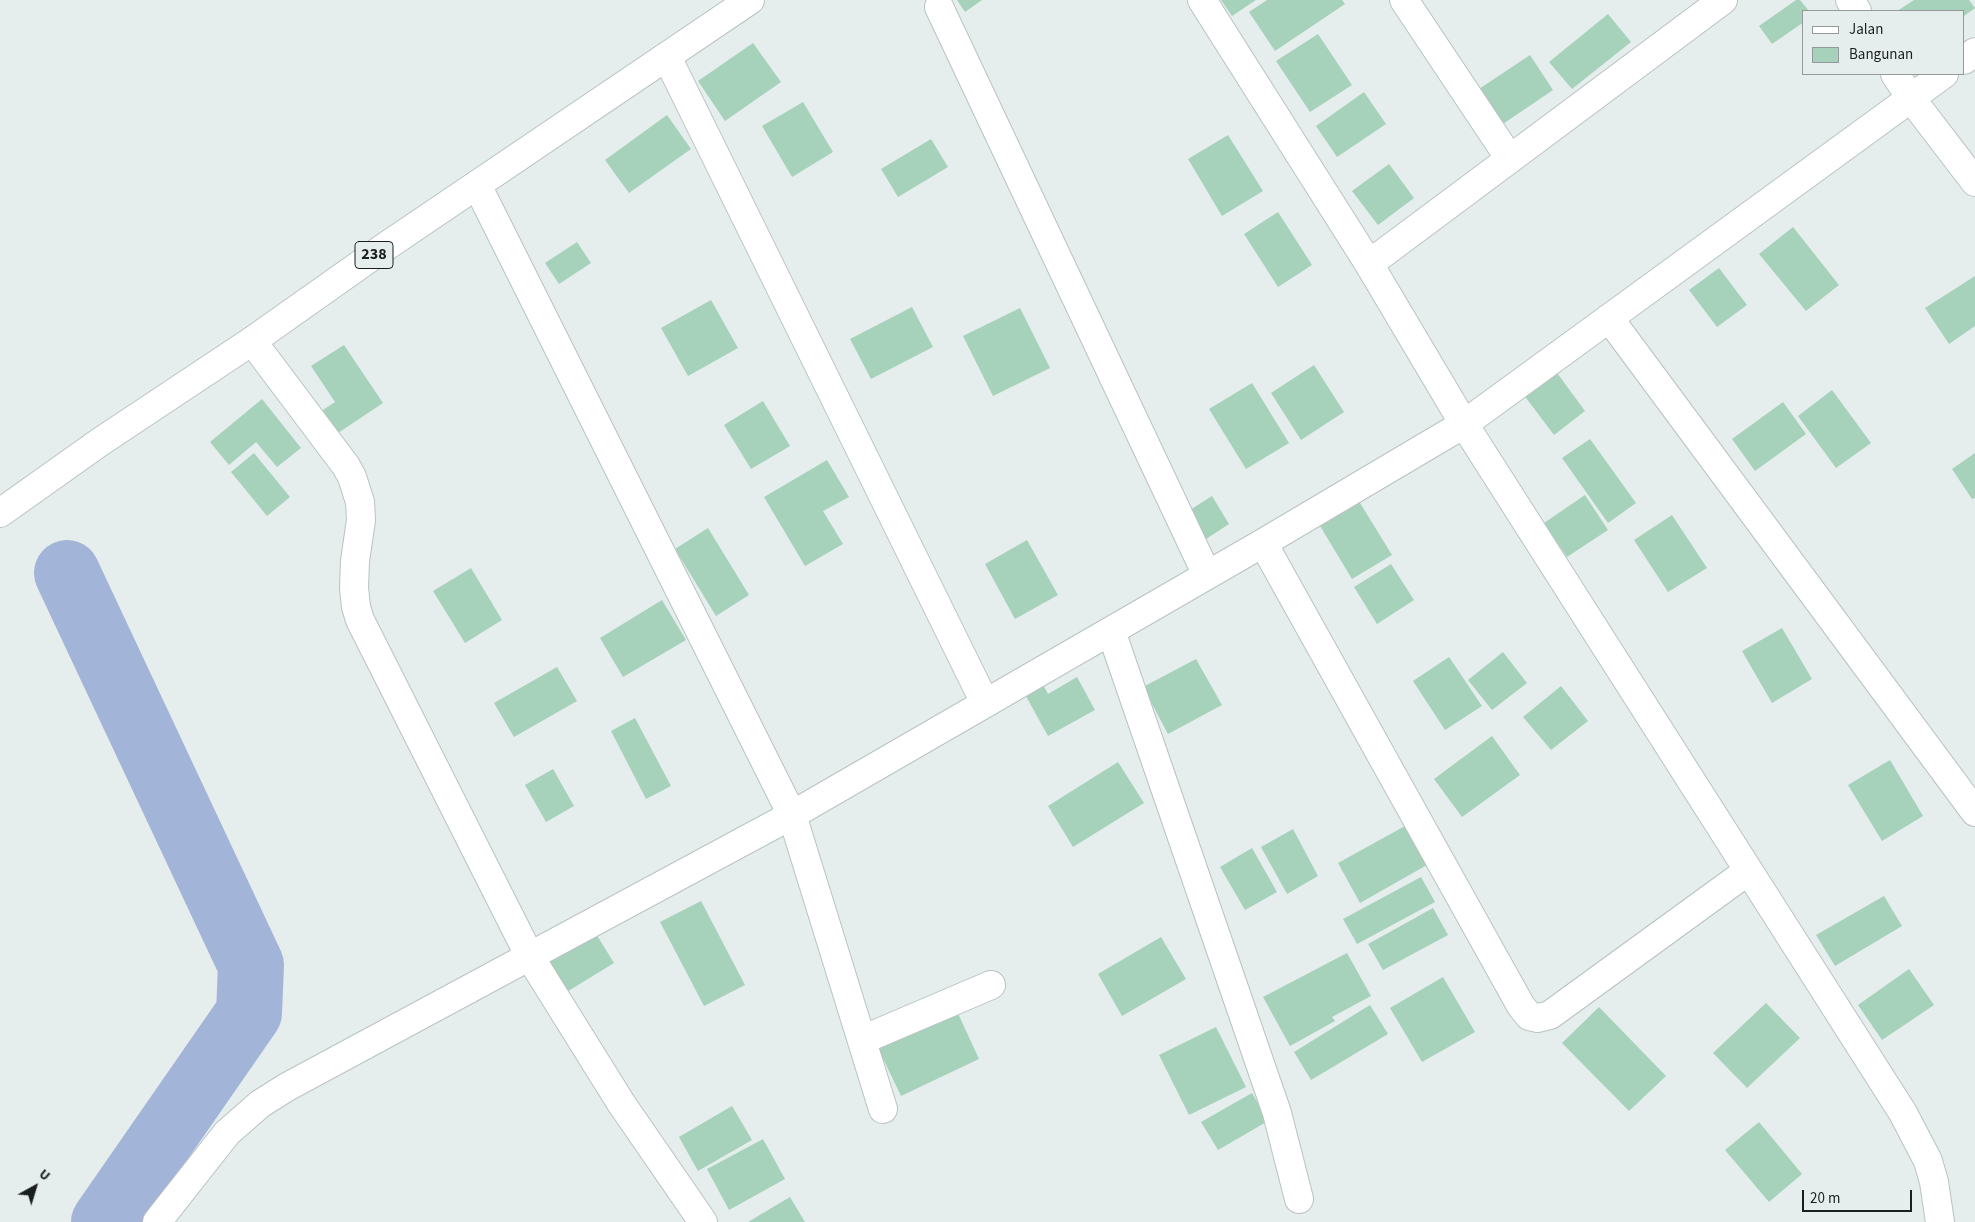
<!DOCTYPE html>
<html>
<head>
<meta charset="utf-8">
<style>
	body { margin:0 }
	#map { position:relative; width:1975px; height:1222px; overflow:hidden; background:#e5eded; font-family:"Source Sans 3",sans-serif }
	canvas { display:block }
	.legend { position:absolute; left:1802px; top:10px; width:162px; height:65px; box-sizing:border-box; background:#e5eded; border:1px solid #949a9a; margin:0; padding:6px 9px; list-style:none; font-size:15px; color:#1b1e1e }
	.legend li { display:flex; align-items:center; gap:10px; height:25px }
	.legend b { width:25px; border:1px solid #949a9a }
	.north { position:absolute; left:10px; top:1162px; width:50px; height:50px; -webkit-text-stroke:4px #e5eded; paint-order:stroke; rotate:39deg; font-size:14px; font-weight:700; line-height:20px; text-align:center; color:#1b1e1e }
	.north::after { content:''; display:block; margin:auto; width:18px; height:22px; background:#1b1e1e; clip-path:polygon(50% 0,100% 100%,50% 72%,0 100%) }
	.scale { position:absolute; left:1802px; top:1190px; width:110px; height:22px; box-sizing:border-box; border:2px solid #1b1e1e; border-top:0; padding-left:6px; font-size:15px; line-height:18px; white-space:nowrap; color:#1b1e1e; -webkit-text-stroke:4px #e5eded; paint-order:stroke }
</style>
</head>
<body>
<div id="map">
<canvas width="1975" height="1222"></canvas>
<ul class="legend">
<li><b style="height:6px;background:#fff"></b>Jalan</li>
<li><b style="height:14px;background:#a6d2bb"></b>Bangunan</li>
</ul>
<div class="north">U</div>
<div class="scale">20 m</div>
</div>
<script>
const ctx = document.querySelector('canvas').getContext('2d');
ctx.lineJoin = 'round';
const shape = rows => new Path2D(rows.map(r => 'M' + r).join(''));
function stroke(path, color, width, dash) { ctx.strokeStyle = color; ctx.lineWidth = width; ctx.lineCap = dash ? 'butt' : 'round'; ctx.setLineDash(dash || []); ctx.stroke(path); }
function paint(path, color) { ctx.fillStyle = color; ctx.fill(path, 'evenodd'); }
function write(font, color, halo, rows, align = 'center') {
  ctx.font = font + ' "Source Sans 3",sans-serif'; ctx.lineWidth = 4; ctx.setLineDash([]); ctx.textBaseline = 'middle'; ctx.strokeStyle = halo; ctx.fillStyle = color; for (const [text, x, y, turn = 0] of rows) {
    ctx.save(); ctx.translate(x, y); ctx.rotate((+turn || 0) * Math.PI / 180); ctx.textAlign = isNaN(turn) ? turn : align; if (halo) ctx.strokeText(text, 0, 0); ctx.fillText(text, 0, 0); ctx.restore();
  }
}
stroke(shape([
	[67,573,251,965,249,1013,104,1222]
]), '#a2b4d8', 66);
paint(shape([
	[957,0,982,0,965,12],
	[1221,0,1256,0,1232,16],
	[1267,0,1342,0,1345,4,1275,51,1249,12],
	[1796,0,1800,0,1809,11,1804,11,1804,22,1772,44,1759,26],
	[1914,0,1969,0,1975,8,1964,16,1964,11,1897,11],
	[1608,14,1631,42,1572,89,1549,62],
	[1318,34,1352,85,1310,112,1276,61],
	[753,43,781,82,725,121,698,81],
	[1530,55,1553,90,1497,128,1473,93],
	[1364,92,1386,124,1337,157,1316,126],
	[803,102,833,152,792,177,762,126],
	[667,115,691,149,629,193,605,160],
	[1228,135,1263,191,1222,216,1188,159],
	[931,139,948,167,898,197,881,169],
	[1389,164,1414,198,1378,225,1352,191],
	[1278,212,1312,265,1278,287,1244,234],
	[1793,227,1839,285,1806,311,1759,254],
	[577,242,591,263,559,284,545,263],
	[1719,268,1747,305,1717,327,1689,290],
	[1975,276,1975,326,1949,344,1925,308],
	[711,300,738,348,688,376,661,328],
	[912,307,933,347,871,379,850,339],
	[1020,308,1050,368,993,396,963,336],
	[344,345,383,403,329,439,314,416,335,402,311,366],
	[1314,365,1344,412,1301,440,1271,393],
	[1552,366,1585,411,1554,435,1520,390],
	[1252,383,1289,443,1246,469,1209,409],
	[1832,390,1871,443,1836,468,1798,416],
	[262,399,301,448,277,467,256,442,229,465,210,442],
	[763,401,790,446,751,469,724,425],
	[1783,402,1806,434,1755,471,1732,439],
	[1590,439,1636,503,1608,523,1562,458],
	[254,453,290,497,267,516,231,472],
	[1975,453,1975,498,1972,499,1952,469],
	[827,460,849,497,823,511,843,544,805,566,764,497],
	[1585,495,1608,530,1567,557,1544,523],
	[1212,496,1229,524,1200,543,1182,515],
	[1357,498,1392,555,1352,579,1317,521],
	[1672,515,1707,568,1668,592,1634,540],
	[708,528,749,595,716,616,675,549],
	[1027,540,1058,595,1015,619,985,564],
	[1391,564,1414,600,1377,624,1354,587],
	[471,568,502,620,465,643,433,591],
	[662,600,686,640,623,677,600,638],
	[1782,628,1812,679,1772,703,1742,651],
	[1503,652,1527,683,1492,710,1468,680],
	[1449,657,1482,706,1445,730,1413,681],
	[1196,659,1222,705,1168,734,1143,687],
	[557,667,577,701,514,737,494,703],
	[1077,677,1095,710,1048,736,1022,689,1040,679,1048,694],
	[1561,686,1588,721,1551,750,1523,717],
	[635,718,671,786,646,799,611,731],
	[1492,736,1520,775,1462,817,1434,779],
	[1890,760,1923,816,1882,841,1848,785],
	[1118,762,1144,803,1073,847,1048,806],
	[553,769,574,806,546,822,525,785],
	[1405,826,1427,865,1360,903,1338,863],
	[1293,829,1318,876,1287,894,1261,847],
	[1252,848,1277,892,1245,910,1220,867],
	[1421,877,1435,902,1357,944,1343,919],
	[1884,896,1902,926,1835,966,1816,935],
	[701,901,745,985,704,1006,660,922],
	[1433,908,1448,935,1383,970,1368,944],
	[593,929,614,963,565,993,544,958],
	[1161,937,1186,979,1122,1016,1098,974],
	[1347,953,1371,996,1332,1017,1335,1021,1290,1046,1263,997],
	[1909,969,1934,1005,1882,1040,1858,1005],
	[1443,977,1475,1032,1422,1062,1390,1008],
	[1766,1003,1800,1038,1747,1088,1713,1053],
	[1370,1005,1388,1034,1311,1080,1294,1052],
	[1599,1007,1666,1076,1629,1111,1562,1043],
	[956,1009,979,1059,901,1096,877,1046],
	[1216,1027,1246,1087,1189,1115,1159,1055],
	[1252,1093,1268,1121,1218,1150,1201,1122],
	[732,1106,752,1140,698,1171,679,1137],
	[1759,1122,1802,1174,1769,1202,1725,1150],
	[763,1139,785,1179,729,1210,707,1169],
	[790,1197,805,1222,748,1222]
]), '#a6d2bb');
const minor = shape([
	[1202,0,1369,264,1464,424,1903,1113,1928,1161,1934,1182,1940,1222],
	[1404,0,1510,159],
	[1850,0,1857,11],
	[939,7,1207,575],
	[667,57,985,703],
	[1964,60,1975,52],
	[1895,74,1910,97,1975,182],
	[477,185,792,815,883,1109],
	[1369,264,1723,0],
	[1609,318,1975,812],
	[252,341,346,466,352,477,360,502,361,520,355,561,354,588,356,607,360,620,530,957,621,1103,703,1222],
	[1263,543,1521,1006,1529,1016,1538,1018,1550,1015,1748,871],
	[1111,631,1277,1113,1299,1199],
	[862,1040,991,985],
	[157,1222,227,1133,260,1104,287,1087,792,815,1263,543,1464,424,1944,74]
]);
const major = shape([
	[0,513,100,442,252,341,385,247,750,0]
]);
stroke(minor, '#bac2c2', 30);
stroke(major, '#bac2c2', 30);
stroke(minor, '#fff', 28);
stroke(major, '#fff', 28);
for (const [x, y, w] of [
	[374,255,38]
]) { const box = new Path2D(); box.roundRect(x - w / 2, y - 13.5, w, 27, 4); ctx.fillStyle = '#e5eded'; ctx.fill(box); stroke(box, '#1b1e1e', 1); }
write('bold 16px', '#1b1e1e', null, [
	["238",374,255]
]);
</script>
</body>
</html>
